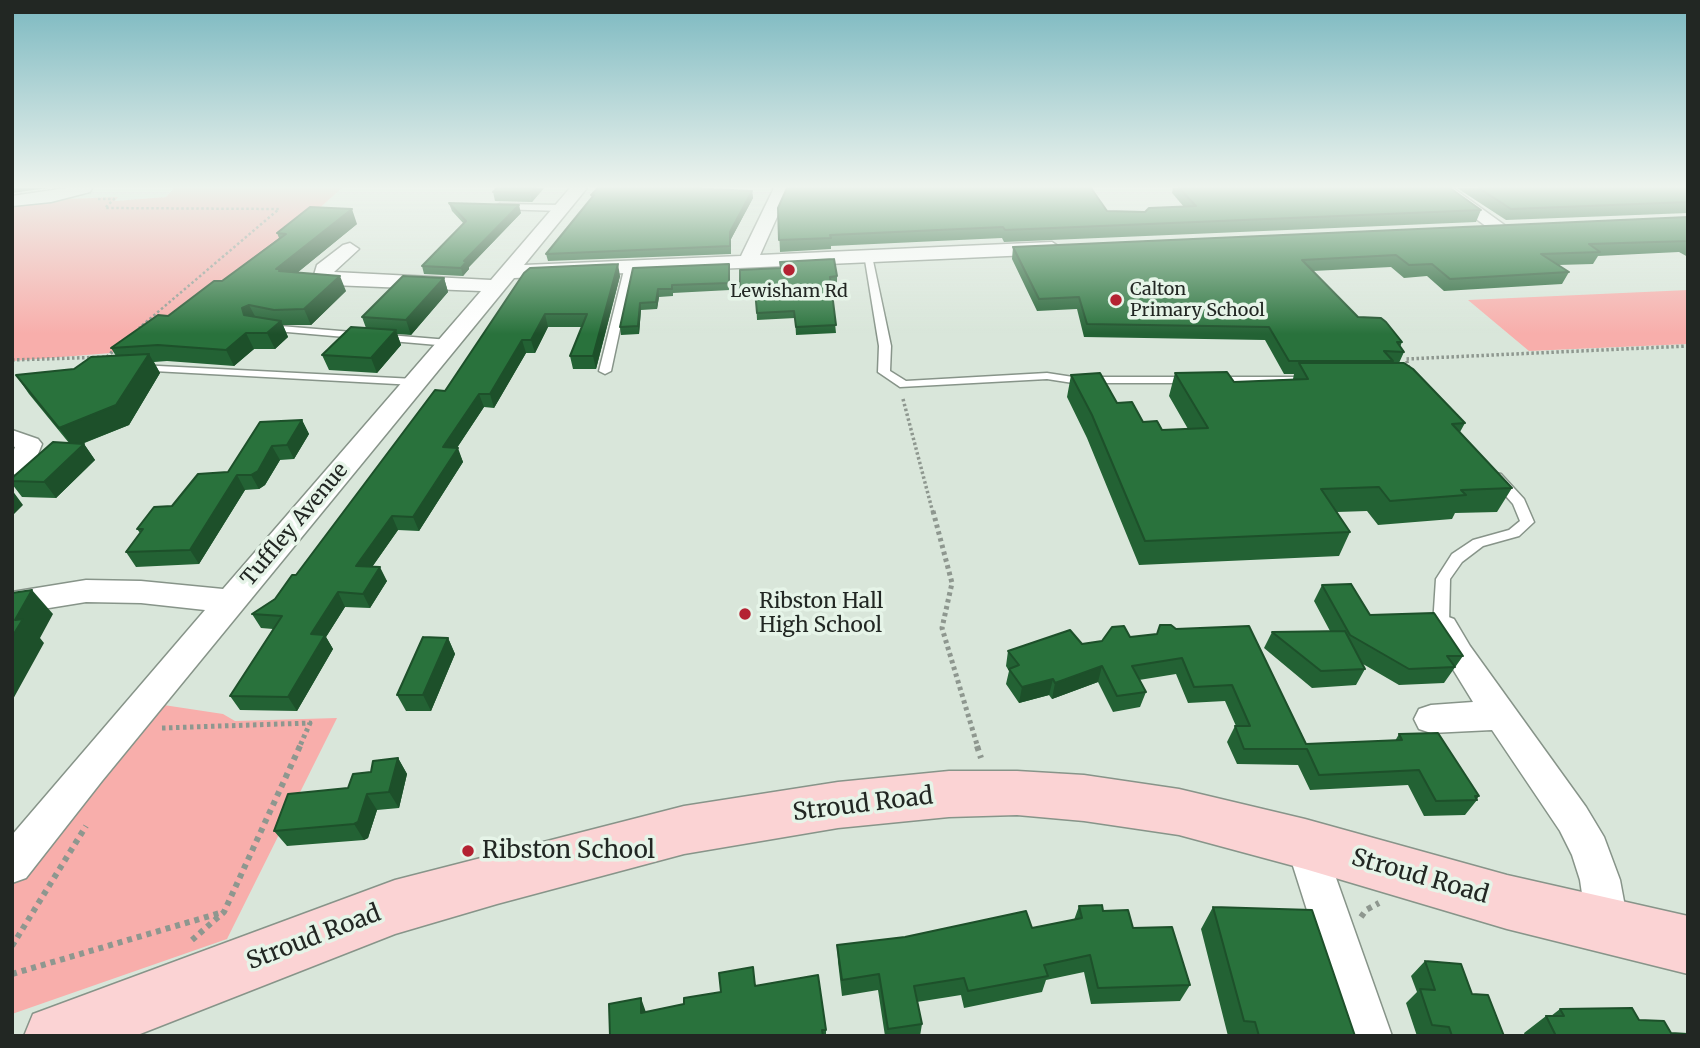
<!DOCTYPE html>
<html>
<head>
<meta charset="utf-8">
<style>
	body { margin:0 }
	#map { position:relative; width:1700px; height:1048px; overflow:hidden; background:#d9e6da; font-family:Merriweather,serif }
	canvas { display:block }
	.frame { position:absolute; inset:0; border:14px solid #222723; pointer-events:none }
</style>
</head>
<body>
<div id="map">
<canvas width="1700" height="1048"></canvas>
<div class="frame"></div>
</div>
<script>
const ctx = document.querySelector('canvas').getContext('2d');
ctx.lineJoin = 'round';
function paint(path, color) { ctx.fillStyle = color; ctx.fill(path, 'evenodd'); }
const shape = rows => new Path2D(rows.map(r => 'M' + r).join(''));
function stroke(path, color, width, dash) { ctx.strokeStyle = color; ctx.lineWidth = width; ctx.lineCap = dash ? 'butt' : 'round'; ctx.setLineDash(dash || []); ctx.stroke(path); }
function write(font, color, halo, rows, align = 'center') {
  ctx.font = font + ' Merriweather,serif'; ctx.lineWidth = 7; ctx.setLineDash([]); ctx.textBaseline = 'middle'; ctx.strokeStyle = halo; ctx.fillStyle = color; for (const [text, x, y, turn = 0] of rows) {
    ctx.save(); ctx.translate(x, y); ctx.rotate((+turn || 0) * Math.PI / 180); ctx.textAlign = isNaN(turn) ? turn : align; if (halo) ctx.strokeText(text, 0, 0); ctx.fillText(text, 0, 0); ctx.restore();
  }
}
paint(shape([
	[174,188,342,188,222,295,111,353,12,361,12,201,118,197,115,201,166,197],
	[1688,290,1688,344,1529,351,1468,300],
	[157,704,223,714,235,721,337,718,227,939,12,1014,12,880]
]), '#f8aeab');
const service = shape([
	[500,204,562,205,566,208,562,211,497,209,497,205,500,204],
	[864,254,872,256,891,346,890,371,906,381,1047,373,1073,377,1191,377,1197,380,1191,383,1073,383,1047,379,900,387,878,372,879,346,864,254],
	[625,266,633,268,611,371,605,374,599,371,625,266],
	[268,325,449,340,454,343,449,346,264,330,264,326,268,325],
	[139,365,415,379,421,382,415,385,135,370,135,366,139,365],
	[1215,377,1296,377,1302,380,1296,383,1211,382,1209,380,1215,377],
	[1496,473,1501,474,1524,499,1534,522,1519,536,1483,546,1462,562,1450,579,1449,625,1447,629,1441,631,1435,629,1433,625,1436,579,1452,554,1473,540,1509,530,1520,521,1513,504,1489,477,1496,473]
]);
const minor = shape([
	[66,188,92,188,90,192,51,202,12,206,12,196,66,188],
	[570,188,587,188,524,265,741,256,774,188,790,188,760,255,1052,242,1061,248,1052,254,514,278,102,781,26,878,12,883,12,835,205,610,141,603,86,602,12,614,12,592,86,580,141,581,223,589,481,291,332,285,317,279,314,275,317,265,343,245,350,243,359,249,334,272,491,280,570,188],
	[1435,188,1453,188,1510,229,1507,233,1495,233,1435,188],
	[12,430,38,439,42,444,34,464,21,473,12,475,12,455,15,447,12,446,12,430],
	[1443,615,1454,619,1470,646,1586,807,1604,837,1620,880,1629,928,1623,943,1608,949,1593,943,1587,928,1580,880,1572,855,1560,831,1492,730,1431,733,1419,729,1414,719,1419,709,1431,705,1473,702,1427,627,1432,619,1443,615],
	[1305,826,1319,831,1324,844,1392,1036,1347,1036,1286,844,1291,831,1305,826]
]);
const secondary = shape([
	[949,771,1017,771,1084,775,1179,789,1305,819,1507,875,1688,916,1688,974,1507,929,1305,869,1179,835,1084,821,1017,815,949,817,838,828,684,854,497,904,395,934,135,1036,24,1036,33,1014,395,880,684,806,838,782,949,771]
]);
stroke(service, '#879489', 3);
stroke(minor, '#879489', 3);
stroke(secondary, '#879489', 3);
stroke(shape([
	[98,199,114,199,105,208,279,209,139,328]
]), '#8e978f', 2.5, [2.5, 2.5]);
stroke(shape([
	[12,360,107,357,116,348],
	[1409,368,1406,359,1688,346],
	[903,399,933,513]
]), '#8e978f', 3.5, [2.5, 2.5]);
stroke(shape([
	[933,511,952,583,942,628,978,748],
	[162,728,310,723,299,748]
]), '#8e978f', 5, [3.5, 3.5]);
stroke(shape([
	[977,746,981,758],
	[1361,917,1366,910,1379,903],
	[192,940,224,912,300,746],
	[12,946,86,826],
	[12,974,220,913]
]), '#8e978f', 6, [5, 5]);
paint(service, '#fff');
paint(minor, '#fff');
paint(secondary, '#fbd3d4');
paint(shape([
	[544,188,532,202,495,201,493,192],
	[1173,188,1450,188,1481,210,1476,222,1004,242,1002,238,831,246,831,249,780,252,778,208,1145,212,1184,207,1172,193],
	[1457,188,1688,188,1688,213,1506,220],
	[752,191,753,198,731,239,731,254,548,261,546,254,592,198,591,195],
	[449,203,521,213,469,267,469,269,463,276,424,274,422,266,464,224,452,211],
	[1688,217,1688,257,1679,252,1598,256,1593,264,1558,265,1569,272,1562,284,1444,291,1427,276,1404,278,1391,267,1313,271,1358,317,1402,342,1400,347,1404,352,1399,363,1465,423,1460,432,1512,488,1497,512,1455,513,1452,519,1378,525,1367,511,1337,512,1350,532,1339,556,1139,565,1087,438,1067,397,1071,375,1117,403,1143,422,1162,430,1188,429,1169,396,1175,373,1234,382,1293,379,1294,374,1284,374,1265,340,1084,337,1077,309,1037,311,1012,259,1013,247],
	[357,224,297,273,346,291,311,325,283,325,288,337,275,349,254,349,234,366,167,361,154,362,160,373,129,425,82,444,84,444,95,460,56,498,22,497,12,484,12,478,69,443,29,394,16,375,74,369,116,356,111,348,168,316,222,281,279,238,277,233],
	[633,268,730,271,730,290,673,293,673,296,659,297,657,309,641,310,639,334,621,335,620,327],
	[740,270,837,276,837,283,831,284,836,333,796,335,795,318,757,320,756,297,741,298],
	[524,273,620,276,596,369,573,369,570,356,582,327,548,327,535,353,526,353,494,408,484,407,457,448,463,462,419,531,398,530,372,567,387,581,370,608,345,607,326,637,333,649,297,711,240,710,230,696,273,629,261,628,252,614,275,599,296,575,445,391],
	[444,278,448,292,411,335,397,334,401,345,377,373,329,370,322,355,366,328,362,317],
	[302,420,309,434,294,459,280,460,265,485,259,489,245,490,199,564,136,567,126,552,140,533,137,529,172,506,228,472],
	[1322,585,1370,615,1463,656,1444,683,1399,685,1363,664,1365,669,1356,685,1312,688,1264,648,1272,632,1330,631,1314,601],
	[1160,625,1306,744,1395,741,1399,734,1479,796,1477,799,1477,800,1465,815,1424,816,1408,785,1310,790,1298,765,1237,764,1227,742,1235,726,1236,726,1225,701,1188,703,1176,674,1139,680,1146,692,1140,707,1113,712,1098,682,1052,699,1049,695,1019,703,1006,684,1009,671,1006,666,1008,651,1082,644,1157,634],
	[448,638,455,654,431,711,406,711,397,695],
	[398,758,407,774,399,808,377,810,368,838,364,840,287,846,274,831,348,788,371,772],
	[1079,906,1103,911,1133,928,1190,985,1180,1001,1091,1004,1084,972,1046,980,1042,992,964,1008,961,995,917,1002,922,1024,920,1036,885,1036,878,990,842,996,838,962,837,945,1032,928,1074,920],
	[1213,907,1355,1036,1228,1036,1201,929],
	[1425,961,1472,994,1504,1036,1417,1036,1406,1003,1417,992,1411,976],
	[756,985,826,1030,826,1036,610,1036,646,1012,684,1004],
	[1560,1009,1639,1020,1671,1033,1688,1036,1525,1036,1524,1033,1546,1016,1551,1016]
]), '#236234');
paint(shape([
	[12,188,48,188,12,193],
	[535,188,544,188,532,202,530,193],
	[752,191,753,198,731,239,731,254,730,232],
	[519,205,521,213,469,267,469,269,463,276,461,268,464,261],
	[352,209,357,224,287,281,276,269],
	[618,264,620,276,596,369,593,356],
	[340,276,346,291,311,325,304,309],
	[444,278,448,292,411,335,406,320],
	[658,289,659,297,657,309,656,302],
	[640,303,641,310,639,334,638,326],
	[249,305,257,320,244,315,242,308],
	[545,314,548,327,535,353,531,340],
	[281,321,288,337,275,349,267,333],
	[396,330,401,345,377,373,371,358],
	[246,333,254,349,234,366,226,350],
	[522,340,526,353,494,408,490,394],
	[149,354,160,373,129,425,73,447,59,428],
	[479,394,484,407,448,461,443,447],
	[302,420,309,434,294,459,287,445],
	[84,444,95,460,56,498,44,482],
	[272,446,280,460,265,485,259,489,251,475],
	[458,448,463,462,419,531,413,517],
	[237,475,245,490,199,564,190,550],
	[12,490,23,505,12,516],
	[392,516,398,530,363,580,356,566],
	[380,567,387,581,370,608,363,594],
	[32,590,53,614,40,638,44,643,12,701,12,637,15,620],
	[338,592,345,607,326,637,333,649,297,711,288,697,311,634],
	[448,638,455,654,431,711,423,695],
	[1102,666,1098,682,1052,699,1055,683],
	[1053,679,1049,695,1019,703,1022,687],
	[398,758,407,774,399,808,389,792],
	[367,794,377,810,368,838,364,840,354,824],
	[641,998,648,1018,641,1013]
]), '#1d502a');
const building = shape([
	[497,188,535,188,530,193,493,192,497,188],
	[598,188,689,188,752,191,730,232,730,246,546,254,594,195,591,195,598,188],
	[787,188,1091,188,1107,211,1145,212,1149,208,1196,206,1179,188,1450,188,1481,210,1005,230,1003,227,830,235,831,238,779,240,778,208,787,188],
	[1479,188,1688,188,1688,202,1511,209,1479,188],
	[449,203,519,205,464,261,467,261,461,268,422,266,466,221,449,203],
	[310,207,352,209,276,269,281,269,279,271,340,276,304,309,274,310,249,305,242,308,244,315,281,321,267,333,246,333,226,350,158,345,111,348,158,315,168,316,214,281,222,281,286,234,277,233,310,207],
	[1688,217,1688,241,1589,244,1600,252,1541,254,1569,272,1450,279,1432,264,1409,265,1396,255,1302,260,1358,317,1381,318,1386,322,1402,342,1397,342,1404,352,1384,351,1393,361,1289,361,1269,327,1087,324,1079,297,1039,299,1013,247,1688,217],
	[834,259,837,276,830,277,836,325,796,327,794,311,757,313,755,290,740,291,740,270,781,268,780,262,834,259],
	[618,264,593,356,570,356,587,314,545,314,531,340,522,340,490,394,479,394,443,447,458,448,413,517,392,516,356,566,380,567,363,594,338,592,311,634,325,635,288,697,230,696,282,616,252,614,275,599,292,575,296,575,435,390,445,391,524,273,530,268,618,264],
	[729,264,729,283,672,285,672,289,658,289,656,302,640,303,638,326,620,327,633,268,729,264],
	[403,276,444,278,406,320,362,317,403,276],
	[351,327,396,330,371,358,322,355,351,327],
	[149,354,116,405,59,428,16,375,74,369,91,357,149,354],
	[1299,363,1404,363,1413,369,1465,423,1452,424,1512,488,1461,490,1466,495,1390,501,1379,487,1321,489,1350,532,1145,541,1092,415,1071,375,1100,373,1117,403,1132,402,1143,422,1157,421,1162,430,1208,428,1175,373,1227,372,1234,382,1308,379,1299,363],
	[302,420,287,445,272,446,258,471,251,475,237,475,190,550,126,552,143,529,137,529,154,507,172,506,198,474,228,472,260,422,302,420],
	[53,442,84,444,44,482,12,481,12,478,53,442],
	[1351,584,1370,615,1434,613,1463,656,1447,656,1455,667,1409,669,1350,635,1322,585,1351,584],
	[32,590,15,620,23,619,12,637,12,593,32,590],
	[1160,625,1171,625,1176,629,1249,626,1306,744,1402,740,1399,734,1438,733,1479,796,1475,796,1477,800,1436,801,1419,770,1319,775,1307,749,1244,749,1235,726,1250,726,1232,685,1194,687,1182,658,1132,666,1146,692,1117,696,1102,666,1055,683,1053,679,1022,687,1009,669,1019,665,1008,651,1070,630,1082,644,1102,641,1112,627,1124,626,1130,637,1157,634,1160,625],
	[1345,631,1365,669,1321,671,1272,632,1345,631],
	[423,637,448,638,423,695,397,695,423,637],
	[398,758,389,792,367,794,358,822,354,824,274,831,288,794,348,788,353,774,371,772,373,761,398,758],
	[1102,905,1103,911,1128,910,1133,928,1172,927,1190,985,1098,988,1090,955,1044,965,1048,976,968,991,964,978,914,986,922,1024,888,1029,879,974,842,980,837,945,905,937,1026,911,1032,928,1082,918,1079,906,1102,905],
	[1213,907,1312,910,1355,1036,1259,1036,1255,1022,1244,1021,1213,907],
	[1425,961,1461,964,1472,994,1488,995,1504,1036,1452,1036,1449,1027,1432,1025,1420,989,1435,990,1425,961],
	[753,967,755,986,818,975,826,1030,822,1030,823,1036,610,1036,609,1004,641,998,641,1013,684,1004,684,998,721,992,719,973,753,967],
	[1632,1008,1639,1020,1664,1021,1671,1033,1688,1034,1688,1036,1556,1036,1546,1016,1564,1016,1560,1009,1632,1008]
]);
paint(building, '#29723c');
stroke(building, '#1d502a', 2);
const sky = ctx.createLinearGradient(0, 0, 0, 334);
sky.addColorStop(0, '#7bb8c0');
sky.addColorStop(0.56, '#eef4ee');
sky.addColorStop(1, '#eef4ee00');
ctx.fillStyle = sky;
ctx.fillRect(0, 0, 1700, 334);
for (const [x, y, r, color] of [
	[789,270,7,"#b42232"],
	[1116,300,7,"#b42232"],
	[745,614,7,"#b42232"],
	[468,851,7,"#b42232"]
]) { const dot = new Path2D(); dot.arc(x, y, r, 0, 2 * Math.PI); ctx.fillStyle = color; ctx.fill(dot); stroke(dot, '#e6f4e8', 2.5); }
write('18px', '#222723', '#e6f4e8', [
	["Calton",1130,290],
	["Primary School",1130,311],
	["Lewisham Rd",789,292,"center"]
], 'left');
write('21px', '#222723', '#e6f4e8', [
	["Tuffley Avenue",295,525,-50]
]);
write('21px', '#222723', '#e6f4e8', [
	["Ribston Hall",759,602],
	["High School",759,626]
], 'left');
write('24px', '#222723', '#e6f4e8', [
	["Stroud Road",863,805,-7],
	["Stroud Road",1420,877,16],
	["Stroud Road",314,938,-21]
]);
write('24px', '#222723', '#e6f4e8', [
	["Ribston School",482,851]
], 'left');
</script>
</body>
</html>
